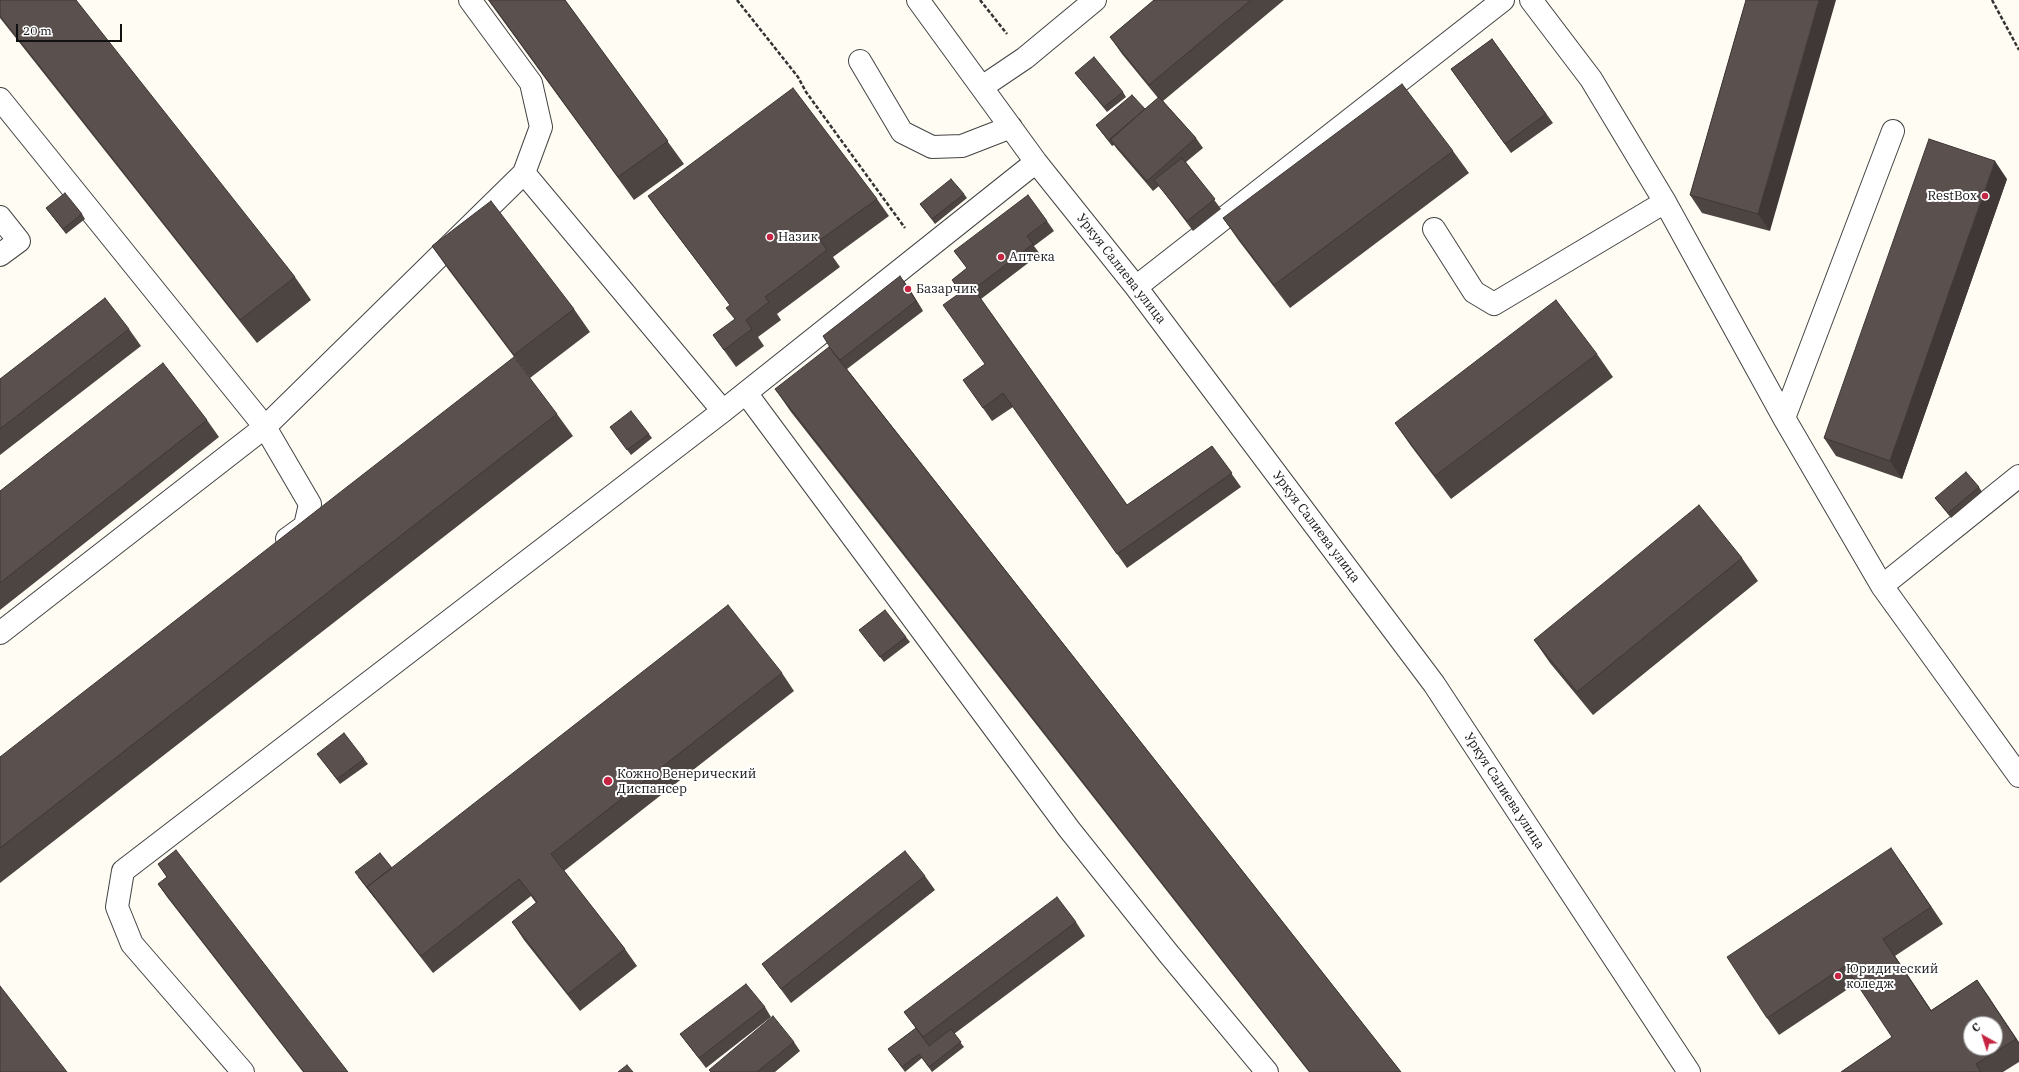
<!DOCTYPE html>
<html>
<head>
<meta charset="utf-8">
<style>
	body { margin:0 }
	#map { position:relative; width:2019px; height:1072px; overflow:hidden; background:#fffcf4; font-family:"IBM Plex Serif",serif }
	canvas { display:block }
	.north { position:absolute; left:1963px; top:1016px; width:40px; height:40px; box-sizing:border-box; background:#fff; border:1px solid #a0a0a0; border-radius:50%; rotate:321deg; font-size:11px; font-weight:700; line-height:16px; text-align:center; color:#111 }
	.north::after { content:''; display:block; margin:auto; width:14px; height:18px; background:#c52542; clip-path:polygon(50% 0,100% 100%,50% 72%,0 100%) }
	.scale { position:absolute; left:16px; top:24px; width:106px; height:18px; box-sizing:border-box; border:2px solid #111; border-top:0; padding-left:5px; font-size:12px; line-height:14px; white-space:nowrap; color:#111; -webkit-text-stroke:3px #fff; paint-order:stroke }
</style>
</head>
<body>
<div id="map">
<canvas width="2019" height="1072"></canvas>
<div class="north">С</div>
<div class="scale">20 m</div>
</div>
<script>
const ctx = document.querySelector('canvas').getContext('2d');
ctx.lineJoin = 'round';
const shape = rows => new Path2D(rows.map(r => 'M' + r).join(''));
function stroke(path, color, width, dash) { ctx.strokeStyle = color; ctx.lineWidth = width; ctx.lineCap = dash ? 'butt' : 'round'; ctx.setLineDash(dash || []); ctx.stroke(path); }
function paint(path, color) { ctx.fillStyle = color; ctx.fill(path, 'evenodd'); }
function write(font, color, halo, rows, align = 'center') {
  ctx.font = font + ' "IBM Plex Serif",serif'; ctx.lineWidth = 4; ctx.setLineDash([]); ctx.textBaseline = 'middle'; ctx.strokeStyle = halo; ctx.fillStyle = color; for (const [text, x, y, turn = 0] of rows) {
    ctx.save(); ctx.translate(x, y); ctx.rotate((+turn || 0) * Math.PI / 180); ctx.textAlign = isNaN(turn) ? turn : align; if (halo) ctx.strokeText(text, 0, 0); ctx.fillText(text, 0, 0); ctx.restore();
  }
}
const minor = shape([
	[918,0,1036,162,1136,287,1434,684,1689,1072],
	[1531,0,1591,79,1665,202,1784,418,1882,586,2019,776],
	[860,61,902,132,932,147,962,146,1011,127],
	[982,87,1025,58,1095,0],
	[0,99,265,427,310,504,305,526,287,539],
	[524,173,723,411],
	[0,217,19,241,0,255],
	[1434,229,1474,292,1494,304,1665,202],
	[1136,287,1503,0],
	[746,393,1069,829,1168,953,1267,1072],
	[1784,418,1893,131],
	[1882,586,2019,476],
	[0,633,265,427,524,173,541,127,531,83,470,0],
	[243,1072,132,944,117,907,123,871,723,411,1036,162]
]);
stroke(minor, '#444', 24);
stroke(shape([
	[737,0,798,77,806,92,905,228],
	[980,0,1007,34],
	[1992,0,2019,50]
]), '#333', 2.5, [4, 2]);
stroke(minor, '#fff', 22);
paint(shape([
	[0,0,295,277,311,300,257,343,0,18],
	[488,0,565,0,684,164,634,200],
	[1154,0,1284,0,1163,101,1196,138,1203,148,1186,162,1221,209,1193,231,1159,186,1153,191,1117,149,1114,145,1112,146,1096,125,1145,109,1158,98,1122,54,1110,37],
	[1746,0,1770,231,1702,213,1690,195],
	[1492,39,1553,123,1511,153,1451,69],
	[1075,73,1123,92,1126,97,1107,112],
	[1453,151,1469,173,1290,308,1239,241,1223,218],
	[2007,179,1902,479,1836,456,1824,438],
	[964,194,967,198,935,224,920,204],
	[648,196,877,199,889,216,833,257,840,267,777,314,781,320,758,337,764,346,736,367,713,335,735,320,730,305,660,213],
	[46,208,82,214,85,219,66,234],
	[1047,221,1054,231,1034,246,1040,254,981,299,1127,505,1212,446,1241,487,1127,568,1013,407,992,421,973,394,985,364,961,292,952,280,967,268,954,251],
	[432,246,574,309,590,332,530,378,448,269],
	[907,285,923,311,847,369,1401,1072,1309,1072,791,412,775,389,833,352],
	[129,329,141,346,0,455,0,379],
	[1597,354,1613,377,1451,499,1411,446,1395,423],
	[557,414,573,436,0,883,0,757],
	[207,420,219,437,0,610,0,491],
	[610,427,649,434,652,438,631,455],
	[1979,487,1982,492,1951,518,1935,498],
	[1742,558,1758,581,1593,715,1550,663,1534,640],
	[862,634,906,637,910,642,884,662],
	[782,673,794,691,564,871,625,949,637,966,580,1011,524,940,512,922,536,903,531,896,433,973,358,877,392,868],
	[321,759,364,759,368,764,340,784],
	[158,864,348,1072,303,1072,167,897,158,884,167,877],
	[1903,865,1943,924,1895,956,1931,1010,1977,980,2019,1042,2019,1062,2003,1072,1841,1072,1892,1037,1857,983,1779,1035,1767,1018],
	[925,876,935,890,791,1003,762,964],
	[1076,922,1085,936,954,1034,964,1047,932,1072,922,1058,905,1072,888,1049,916,1028,904,1012],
	[765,1007,771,1017,706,1068,680,1034],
	[794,1042,800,1051,775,1072,711,1072]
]), '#4d4542');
paint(shape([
	[1819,0,1836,0,1770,231,1758,214],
	[1995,161,2007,179,1902,479,1890,461],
	[900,276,907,285,923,311,916,301],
	[1891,848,1903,865,1943,924,1931,907],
	[1883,939,1895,956,1943,1028,1931,1011],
	[1977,980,1989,997,2019,1043]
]), '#3f3836');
const building = shape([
	[0,0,76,0,295,277,240,320,0,16,0,0],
	[489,0,565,0,668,141,618,177,489,0],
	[1154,0,1251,0,1149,85,1110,37,1154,0],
	[1746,0,1819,0,1758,214,1690,195,1746,0],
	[1492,39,1546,114,1505,144,1451,69,1492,39],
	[1094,57,1123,92,1104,107,1075,73,1094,57],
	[1402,84,1453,151,1274,285,1223,218,1402,84],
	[793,88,877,199,820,240,827,250,765,297,769,302,746,320,752,329,724,350,713,335,735,319,726,308,730,305,648,196,793,88],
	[1132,95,1145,109,1109,141,1096,125,1132,95],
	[1159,97,1196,138,1147,181,1110,139,1159,97],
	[1929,139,1995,161,1890,461,1824,438,1929,139],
	[1182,158,1215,199,1187,221,1154,180,1182,158],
	[951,179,964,194,932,219,920,204,951,179],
	[65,193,82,214,63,229,46,208,65,193],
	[1028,195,1047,221,1027,236,1033,244,974,289,971,285,961,292,952,280,967,268,954,251,1028,195],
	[491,201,574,309,514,355,432,246,491,201],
	[900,276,916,301,840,360,833,352,823,336,900,276],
	[971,285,1127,505,1212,446,1232,473,1117,554,1003,393,983,408,963,380,985,364,943,305,971,285],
	[105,298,129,329,0,429,0,379,105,298],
	[1556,300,1597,354,1435,476,1395,423,1556,300],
	[829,347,1401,1072,1310,1072,775,389,829,347],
	[514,357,557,414,0,848,0,757,514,357],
	[163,363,207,420,0,583,0,491,163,363],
	[631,411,649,434,627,450,610,427,631,411],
	[1966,472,1979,487,1948,513,1935,498,1966,472],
	[1699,505,1742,558,1577,692,1534,640,1699,505],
	[728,605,782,673,551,854,625,949,568,994,512,922,537,902,519,879,421,956,367,887,728,605],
	[885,610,906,637,880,657,859,630,885,610],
	[344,733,364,759,337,779,317,754,344,733],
	[1891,848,1931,907,1883,939,1931,1011,1977,980,2016,1039,1976,1064,1981,1072,1841,1072,1892,1037,1845,966,1767,1018,1727,957,1891,848],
	[1971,1024,1995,1024,1995,1048,1971,1048,1971,1024],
	[176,850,348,1072,304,1072,158,884,167,877,158,864,176,850],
	[905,851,925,876,781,989,762,964,905,851],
	[380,853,392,868,367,887,376,899,355,872,380,853],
	[1057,897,1076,922,923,1037,904,1012,1057,897],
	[746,984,765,1007,699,1058,680,1034,746,984],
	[0,986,67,1072,0,1072,0,986],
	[773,1016,794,1042,757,1072,711,1072,709,1070,773,1016],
	[916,1028,929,1046,951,1029,961,1042,929,1067,919,1054,902,1067,888,1049,916,1028],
	[627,1065,633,1072,618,1072,627,1065]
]);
paint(building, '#5a504d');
stroke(building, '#3f3836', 1);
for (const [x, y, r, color] of [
	[1985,196,4,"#c52542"],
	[770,237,4,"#c52542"],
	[1001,257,4,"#c52542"],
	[908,289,4,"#c52542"],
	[608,781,5,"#c52542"],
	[1838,976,4,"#c52542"]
]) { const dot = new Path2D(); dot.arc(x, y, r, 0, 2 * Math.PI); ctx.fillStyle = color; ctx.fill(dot); stroke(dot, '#fff', 1.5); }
write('13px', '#111', '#fff', [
	["RestBox",1977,196,"right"],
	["Назик",778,237],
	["Аптека",1009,257],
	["Базарчик",916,289],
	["Кожно Венерический",617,774],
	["Диспансер",617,789],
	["Юридический",1846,969],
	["коледж",1846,984]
], 'left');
write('13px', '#111', '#fff', [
	["Уркуя Салиева улица",1121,269,52],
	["Уркуя Салиева улица",1316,527,53],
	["Уркуя Салиева улица",1504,791,57]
]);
</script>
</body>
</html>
